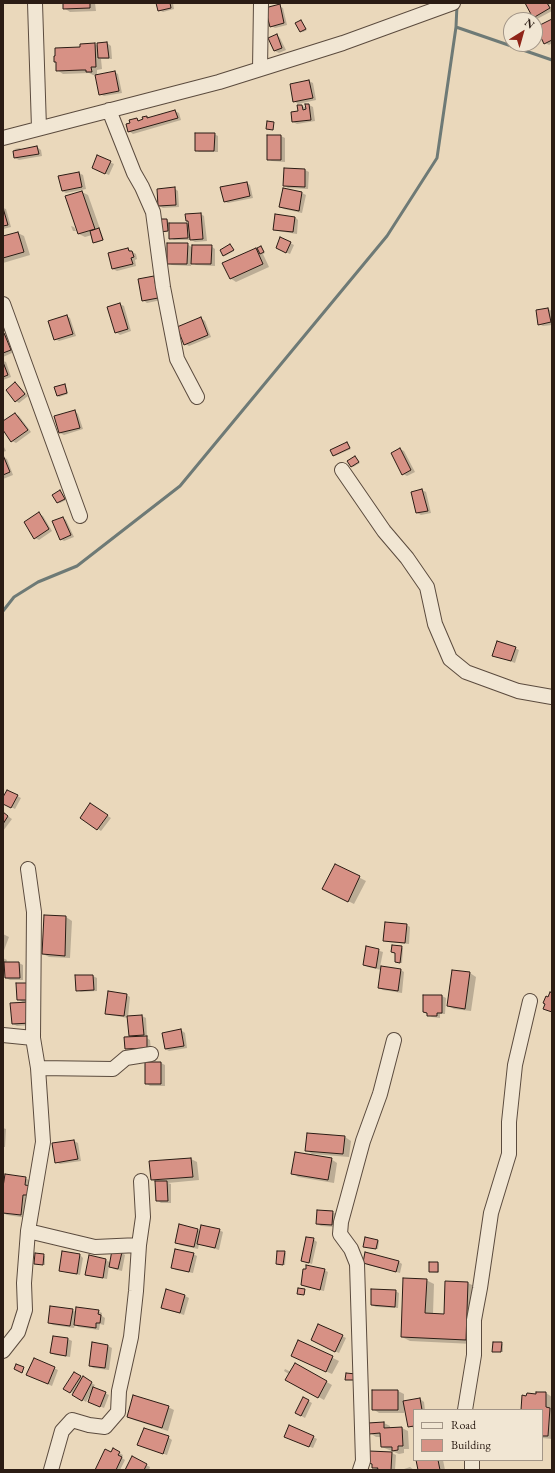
<!DOCTYPE html>
<html>
<head>
<meta charset="utf-8">
<style>
	body { margin:0 }
	#map { position:relative; width:555px; height:1473px; overflow:hidden; background:#ead8bb; font-family:"EB Garamond",serif }
	canvas { display:block }
	.frame { position:absolute; inset:0; border:4px solid #2b1c14; pointer-events:none }
	.legend { position:absolute; left:413px; top:1409px; width:130px; height:52px; box-sizing:border-box; background:#f1e6d3; border:1px solid #a29587; margin:0; padding:5px 7px; list-style:none; font-size:12px; color:#2b1c14 }
	.legend li { display:flex; align-items:center; gap:8px; height:20px }
	.legend b { width:20px; border:1px solid #a29587 }
	.north { position:absolute; left:503px; top:12px; width:40px; height:40px; box-sizing:border-box; background:#f1e6d3; border:1px solid #a29587; border-radius:50%; rotate:37deg; font-size:11px; font-weight:700; line-height:16px; text-align:center; color:#2b1c14 }
	.north::after { content:''; display:block; margin:auto; width:14px; height:18px; background:#8f2418; clip-path:polygon(50% 0,100% 100%,50% 72%,0 100%) }
</style>
</head>
<body>
<div id="map">
<canvas width="555" height="1473"></canvas>
<div class="frame"></div>
<ul class="legend">
<li><b style="height:5px;background:#f1e6d3"></b>Road</li>
<li><b style="height:11px;background:#d79185"></b>Building</li>
</ul>
<div class="north">N</div>
</div>
<script>
const ctx = document.querySelector('canvas').getContext('2d');
ctx.lineJoin = 'round';
function paint(path, color) { ctx.fillStyle = color; ctx.fill(path, 'evenodd'); }
const shape = rows => new Path2D(rows.map(r => 'M' + r).join(''));
function stroke(path, color, width, dash) { ctx.strokeStyle = color; ctx.lineWidth = width; ctx.lineCap = dash ? 'butt' : 'round'; ctx.setLineDash(dash || []); ctx.stroke(path); }
paint(shape([
	[64,3,95,3,96,11,70,12,64,8],
	[157,3,173,3,174,9,163,12,159,10],
	[526,3,549,3,552,11,537,19,534,17],
	[279,6,283,8,287,25,275,28,271,26],
	[552,20,552,43,549,45,545,43],
	[301,21,307,30,303,32,301,31],
	[277,35,280,38,286,50,279,53,275,51],
	[107,43,111,46,112,59,101,59,102,69,97,70,97,75,115,72,118,74,122,93,104,96,100,94,96,75,93,75,89,73,63,74,57,70,81,48,95,44,98,46],
	[309,81,313,83,316,100,298,104,294,101],
	[309,105,313,107,315,121,297,124,293,122,302,106,307,108],
	[175,111,179,113,181,120,133,134,129,131,137,119,140,121,147,117,149,118],
	[214,134,218,136,218,152,199,152,196,150],
	[268,136,281,136,285,138,285,162,272,161,268,159],
	[37,147,41,150,42,156,19,160,15,158,17,151,14,149,20,148,22,150],
	[98,157,114,164,109,175,97,170],
	[305,170,309,172,308,189,288,188,284,185],
	[79,173,83,175,86,189,66,193,62,191],
	[247,183,250,185,253,198,228,203,224,201],
	[174,188,178,191,179,207,163,208,159,206],
	[283,189,302,193,306,195,302,213,284,209,280,207],
	[82,192,88,195,104,240,96,243,94,242,92,235,85,237,79,234],
	[3,208,6,209,11,227,3,229],
	[201,214,204,216,207,241,195,242,191,240,174,240,170,238,170,231,164,228,163,229,167,232,162,232,167,220,168,221,169,224,187,224,189,225,189,222,187,221],
	[295,217,298,220,297,234,278,231,274,229],
	[71,226,74,227,76,231,73,231],
	[18,233,24,236,30,255,3,263,3,237],
	[290,243,294,245,290,254,281,250],
	[187,244,193,248,211,246,215,249,215,266,196,265,191,262,191,266,172,265,168,263],
	[230,245,234,251,225,256,224,255],
	[261,247,265,253,263,254,269,267,236,282,230,278,256,249],
	[128,249,136,254,137,259,135,260,136,266,117,271,113,269],
	[154,277,158,279,161,300,147,303,143,300],
	[120,304,124,306,131,331,120,335,116,332],
	[548,309,552,311,552,325,543,326,539,324,537,311],
	[67,316,70,318,76,336,59,341,55,339],
	[201,318,205,321,211,337,189,346,185,344],
	[3,334,8,336,14,352,3,357],
	[3,361,6,362,11,377,3,380],
	[15,383,19,386,28,396,19,403,16,401],
	[65,385,66,386,68,394,59,397,58,396],
	[75,411,78,414,83,429,64,435,60,433],
	[15,414,19,416,31,432,16,443,12,441,3,429,3,423],
	[347,443,351,449,335,456,334,455],
	[3,445,6,451,3,452],
	[400,449,404,451,415,472,407,476,403,474],
	[3,457,7,459,13,475,3,479],
	[355,457,360,463,353,467,352,466],
	[422,490,426,492,431,513,421,515,417,513,412,492],
	[60,491,66,500,60,503,58,502],
	[39,514,43,516,52,531,39,540,35,538],
	[63,518,66,520,74,537,64,541,61,539],
	[515,648,519,650,515,663,493,655],
	[8,791,21,798,15,809,3,803,3,799],
	[94,807,111,818,101,831,98,829],
	[3,813,12,819,3,831],
	[335,865,366,881,354,904,330,892],
	[45,916,66,917,72,921,70,958,49,957,43,954],
	[407,925,410,927,409,944,388,942,384,940],
	[3,934,9,937,3,953],
	[367,947,383,952,380,967,401,970,404,972,402,993,383,990,379,988,381,970,368,967,364,965],
	[401,947,403,948,402,963,397,962,396,953],
	[3,958,7,960,6,963,19,963,23,965,23,980,10,980,6,978,5,968,3,976],
	[470,973,476,977,471,1011,454,1009,448,1006],
	[93,976,97,978,97,991,81,992,77,990],
	[17,984,32,1005,34,1025,17,1026,13,1024,24,1003,18,999],
	[127,995,130,997,128,1017,142,1016,146,1018,147,1037,145,1037,150,1040,151,1050,130,1051,126,1049,135,1038,130,1035,128,1018,110,1015,107,1013],
	[442,996,446,998,445,1014,440,1014,440,1018,432,1017,424,1012],
	[181,1030,185,1033,187,1048,169,1051,165,1049],
	[161,1063,165,1065,165,1086,150,1086,146,1083],
	[3,1128,6,1129,5,1147,3,1147],
	[345,1137,351,1141,349,1157,312,1154,306,1150],
	[74,1141,78,1143,81,1161,60,1164,56,1162,53,1144],
	[191,1159,197,1162,199,1180,168,1183,171,1184,171,1203,161,1203,157,1200,156,1182,152,1180,150,1162],
	[331,1159,337,1163,334,1183,298,1177,292,1173],
	[25,1178,31,1181,27,1218,7,1215,3,1213,3,1196],
	[332,1212,336,1214,335,1227,321,1226,317,1224],
	[180,1226,201,1231,219,1230,223,1232,219,1250,199,1244,198,1249,180,1245,176,1242],
	[313,1239,317,1242,312,1264,302,1261],
	[378,1241,379,1241,378,1249,366,1247],
	[284,1252,286,1253,285,1265,278,1265,277,1264],
	[122,1253,125,1255,122,1271,114,1269,109,1266,107,1279,90,1276,86,1274,106,1260,111,1263],
	[193,1254,197,1256,193,1273,176,1270,172,1267],
	[36,1255,45,1256,45,1265,35,1264],
	[80,1255,83,1258,80,1275,64,1272,60,1270],
	[399,1262,402,1264,400,1273,368,1265,364,1263],
	[438,1263,439,1264,439,1273,430,1272],
	[324,1270,328,1272,324,1291,306,1287,302,1285],
	[426,1280,434,1284,433,1314,445,1315,468,1283,476,1287,473,1344,410,1341,402,1337],
	[395,1291,399,1293,398,1308,376,1307,372,1305],
	[185,1296,189,1298,184,1315,162,1308],
	[72,1310,76,1312,98,1311,102,1313,102,1316,105,1318,104,1325,100,1324,99,1330,78,1327,75,1324,74,1328,53,1325,49,1323],
	[342,1336,346,1338,339,1353,316,1342],
	[54,1337,68,1339,72,1341,70,1357,55,1355,52,1353],
	[298,1341,339,1361,332,1374,298,1359],
	[93,1343,108,1346,112,1348,109,1370,93,1368,90,1365],
	[501,1343,503,1344,503,1352,493,1351],
	[34,1359,58,1370,52,1386,31,1377],
	[295,1364,332,1385,324,1400,287,1379,289,1374,284,1371,285,1369,291,1372],
	[74,1373,95,1385,93,1388,109,1395,104,1408,93,1403,92,1394,91,1393,86,1402,65,1388],
	[398,1391,404,1394,404,1402,420,1399,424,1402,425,1410,414,1410,414,1428,409,1426,405,1406,404,1407,404,1413,379,1413,373,1409],
	[537,1393,546,1393,552,1397,552,1439,542,1438,542,1410,522,1410,537,1395],
	[303,1398,312,1403,305,1418,296,1413],
	[168,1407,174,1410,168,1431,134,1420,128,1417],
	[384,1423,390,1426,390,1429,402,1428,408,1431,409,1449,404,1449,404,1453,399,1454,382,1447,382,1437,376,1437,370,1433],
	[168,1437,172,1440,167,1455,139,1445],
	[313,1437,317,1439,313,1448,289,1438],
	[114,1450,123,1455,122,1458,125,1460,120,1470,96,1470],
	[392,1453,396,1455,395,1470,379,1470,373,1467,373,1465,370,1463],
	[132,1458,150,1467,149,1470,126,1470],
	[417,1460,443,1460,445,1470,419,1470],
	[410,1467,414,1470,401,1470]
]), '#0003');
stroke(shape([
	[456,27,552,60],
	[3,611,14,597,38,582,77,566,180,486,387,236,437,158,456,27,457,5]
]), '#6e7a76', 3);
const building = shape([
	[63,3,90,3,90,8,63,9,63,3],
	[156,3,170,3,171,8,158,11,156,3],
	[525,3,547,3,550,8,533,18,525,3],
	[280,4,284,23,270,27,265,8,280,4],
	[552,19,552,40,544,44,536,27,552,19],
	[301,20,306,29,300,32,295,23,301,20],
	[277,34,282,48,274,51,268,38,277,34],
	[107,42,109,58,98,58,97,43,107,42],
	[95,43,96,67,91,67,92,72,86,72,86,70,82,70,56,71,56,62,54,62,54,56,55,56,55,48,80,47,80,44,95,43],
	[115,71,119,91,99,95,95,75,115,71],
	[309,80,313,98,293,102,290,84,309,80],
	[305,104,309,104,311,120,292,122,291,112,298,111,297,105,302,105,303,110,306,109,305,104],
	[175,110,178,118,128,132,126,124,130,123,129,120,137,118,138,121,143,119,142,117,147,116,147,118,175,110],
	[267,121,274,122,273,130,266,129,267,121],
	[195,133,215,133,214,151,195,151,195,133],
	[267,135,281,135,281,160,267,160,267,135],
	[37,146,39,154,14,158,13,151,37,146],
	[97,155,111,161,105,174,92,168,97,155],
	[284,168,305,169,305,187,283,186,284,168],
	[79,172,82,187,62,191,58,176,79,172],
	[247,182,250,196,224,202,220,187,247,182],
	[175,187,176,205,158,206,157,189,175,187],
	[283,188,302,192,299,211,279,207,283,188],
	[82,191,95,229,78,234,65,196,82,191],
	[3,208,8,225,3,226,3,208],
	[201,213,203,239,190,240,188,221,186,221,185,214,201,213],
	[275,214,295,217,293,232,273,230,275,214],
	[158,219,167,219,168,231,159,232,158,219],
	[169,223,187,223,188,238,169,239,169,223],
	[99,228,103,240,93,243,90,231,99,228],
	[18,232,24,252,3,258,3,236,18,232],
	[280,237,291,242,286,253,276,248,280,237],
	[167,243,188,243,187,264,167,264,167,243],
	[230,244,234,250,223,256,220,250,230,244],
	[192,245,212,245,211,264,191,264,192,245],
	[261,246,264,252,260,254,257,248,261,246],
	[128,248,129,251,132,251,134,257,131,258,133,264,112,269,108,253,128,248],
	[256,248,263,264,230,279,222,263,256,248],
	[154,276,158,298,142,301,138,279,154,276],
	[120,303,128,329,115,333,107,307,120,303],
	[548,308,551,322,538,325,536,310,548,308],
	[67,315,73,334,54,340,48,321,67,315],
	[201,317,208,335,184,345,177,327,201,317],
	[3,333,4,333,11,350,3,353,3,333],
	[3,362,8,375,3,377,3,362],
	[15,382,25,394,15,402,6,390,15,382],
	[65,384,67,393,57,396,54,387,65,384],
	[75,410,80,428,59,433,54,416,75,410],
	[15,413,28,430,11,442,3,430,3,421,15,413],
	[347,442,350,448,333,456,330,450,347,442],
	[400,448,411,470,402,475,391,453,400,448],
	[3,455,10,472,3,475,3,455],
	[355,456,359,462,351,467,347,461,355,456],
	[422,489,428,511,416,513,411,492,422,489],
	[60,490,65,499,57,503,52,495,60,490],
	[39,512,49,529,34,539,24,522,39,512],
	[63,517,71,535,60,540,52,521,63,517],
	[497,641,516,647,511,661,492,656,497,641],
	[7,790,18,795,11,808,3,804,3,797,7,790],
	[90,803,108,815,97,830,80,818,90,803],
	[3,812,8,816,3,824,3,812],
	[335,864,360,876,348,902,322,889,335,864],
	[44,915,66,916,65,956,42,954,44,915],
	[385,922,407,924,405,943,383,941,385,922],
	[392,945,402,946,400,963,395,962,395,953,391,952,392,945],
	[366,946,379,949,376,968,363,965,366,946],
	[4,962,19,962,20,978,5,978,4,962],
	[381,966,401,969,398,991,378,988,381,966],
	[452,970,470,972,465,1009,447,1006,452,970],
	[75,975,93,975,94,990,76,991,75,975],
	[16,983,28,983,29,1000,17,1000,16,983],
	[108,991,127,994,124,1016,105,1014,108,991],
	[550,992,552,993,552,1012,543,1009,545,1004,543,1003,546,996,548,997,550,992],
	[423,995,442,995,442,1013,437,1013,437,1016,427,1016,427,1013,423,1012,423,995],
	[29,1002,31,1023,12,1024,10,1003,29,1002],
	[142,1015,144,1035,129,1036,127,1016,142,1015],
	[181,1029,184,1046,165,1049,162,1033,181,1029],
	[147,1036,147,1048,125,1049,124,1037,147,1036],
	[145,1062,161,1062,161,1084,145,1084,145,1062],
	[307,1133,345,1136,343,1154,305,1151,307,1133],
	[74,1140,78,1159,55,1163,52,1143,74,1140],
	[295,1152,332,1158,328,1180,291,1174,295,1152],
	[191,1158,193,1177,151,1180,149,1161,191,1158],
	[5,1174,26,1177,25,1185,31,1186,30,1195,23,1195,21,1215,3,1213,3,1187,5,1174],
	[155,1181,167,1181,168,1201,156,1201,155,1181],
	[317,1210,333,1211,332,1225,316,1224,317,1210],
	[179,1224,198,1229,194,1247,175,1243,179,1224],
	[201,1225,220,1229,215,1248,197,1244,201,1225],
	[306,1237,314,1238,309,1263,301,1261,306,1237],
	[365,1237,378,1240,376,1249,363,1247,365,1237],
	[175,1249,194,1253,189,1272,171,1268,175,1249],
	[112,1250,122,1252,118,1269,109,1267,112,1250],
	[62,1251,80,1254,77,1274,59,1271,62,1251],
	[277,1251,285,1251,283,1265,276,1264,277,1251],
	[365,1252,399,1261,396,1272,363,1263,365,1252],
	[35,1253,44,1254,43,1265,34,1264,35,1253],
	[89,1255,106,1259,103,1278,85,1275,89,1255],
	[429,1262,438,1262,438,1272,429,1272,429,1262],
	[306,1265,325,1269,320,1290,301,1285,303,1269,306,1269,306,1265],
	[403,1278,427,1279,425,1313,444,1314,445,1281,468,1282,466,1340,401,1337,403,1278],
	[298,1288,305,1289,304,1295,297,1294,298,1288],
	[166,1289,185,1295,180,1313,161,1308,166,1289],
	[371,1289,396,1290,395,1307,371,1305,371,1289],
	[50,1306,73,1309,70,1326,48,1323,50,1306],
	[76,1307,99,1310,98,1314,101,1315,100,1323,96,1323,96,1328,74,1325,76,1307],
	[318,1324,343,1335,335,1352,311,1340,318,1324],
	[53,1336,68,1338,66,1356,50,1353,53,1336],
	[298,1340,333,1356,326,1372,291,1356,298,1340],
	[92,1342,108,1345,105,1368,89,1366,92,1342],
	[493,1342,502,1342,501,1352,492,1352,493,1342],
	[34,1358,55,1367,48,1384,26,1375,34,1358],
	[295,1363,327,1381,318,1398,285,1380,295,1363],
	[16,1364,24,1367,22,1373,14,1369,16,1364],
	[74,1372,81,1376,70,1393,63,1389,74,1372],
	[346,1373,356,1374,356,1380,345,1380,346,1373],
	[83,1376,92,1382,82,1401,72,1395,83,1376],
	[93,1387,106,1392,100,1407,88,1402,93,1387],
	[372,1390,398,1390,398,1410,372,1410,372,1390],
	[536,1392,546,1392,546,1407,550,1408,548,1436,542,1436,542,1410,521,1410,522,1395,526,1396,527,1393,536,1394,536,1392],
	[133,1395,169,1406,162,1428,127,1417,133,1395],
	[303,1397,309,1400,301,1416,295,1413,303,1397],
	[420,1398,422,1410,414,1410,414,1426,408,1427,403,1401,420,1398],
	[384,1422,384,1428,402,1427,403,1446,398,1446,398,1450,392,1451,392,1447,381,1447,380,1433,369,1434,368,1423,384,1422],
	[289,1425,314,1436,309,1447,284,1437,289,1425],
	[144,1428,169,1436,163,1454,137,1445,144,1428],
	[113,1448,120,1452,118,1455,122,1457,116,1470,95,1470,105,1449,111,1452,113,1448],
	[369,1451,392,1452,391,1470,377,1470,378,1468,372,1468,372,1464,369,1463,369,1451],
	[132,1456,147,1464,144,1470,125,1470,132,1456],
	[416,1460,438,1460,440,1470,418,1470,416,1460]
]);
paint(building, '#d79185');
stroke(building, '#2b1c14', 1);
const minor = shape([
	[35,3,39,128],
	[260,69,261,3],
	[109,110,134,173,142,187,153,212,163,287,177,359,197,397],
	[3,138,219,82,343,43,453,3],
	[3,304,80,516],
	[342,470,384,531,407,558,427,587,435,624,450,659,466,672,518,691,552,697],
	[28,869,34,912,33,1038],
	[3,1035,33,1038,38,1068,43,1142,28,1231,24,1283,25,1310,18,1332,3,1351],
	[38,1068,113,1069,126,1058,151,1054],
	[28,1231,95,1247,139,1245],
	[465,1410,474,1355,474,1320,476,1309,480,1288,491,1213,509,1154,509,1122,515,1065,530,1001],
	[472,1460,472,1470],
	[51,1470,62,1431,72,1420,89,1425,105,1427,118,1412,119,1391,131,1337,136,1291,139,1245,143,1217,141,1181],
	[360,1470,363,1461,357,1264,351,1249,340,1234,341,1222,363,1141,380,1094,394,1040]
]);
stroke(minor, '#5b4b3e', 16);
stroke(minor, '#f1e6d3', 14);
</script>
</body>
</html>
